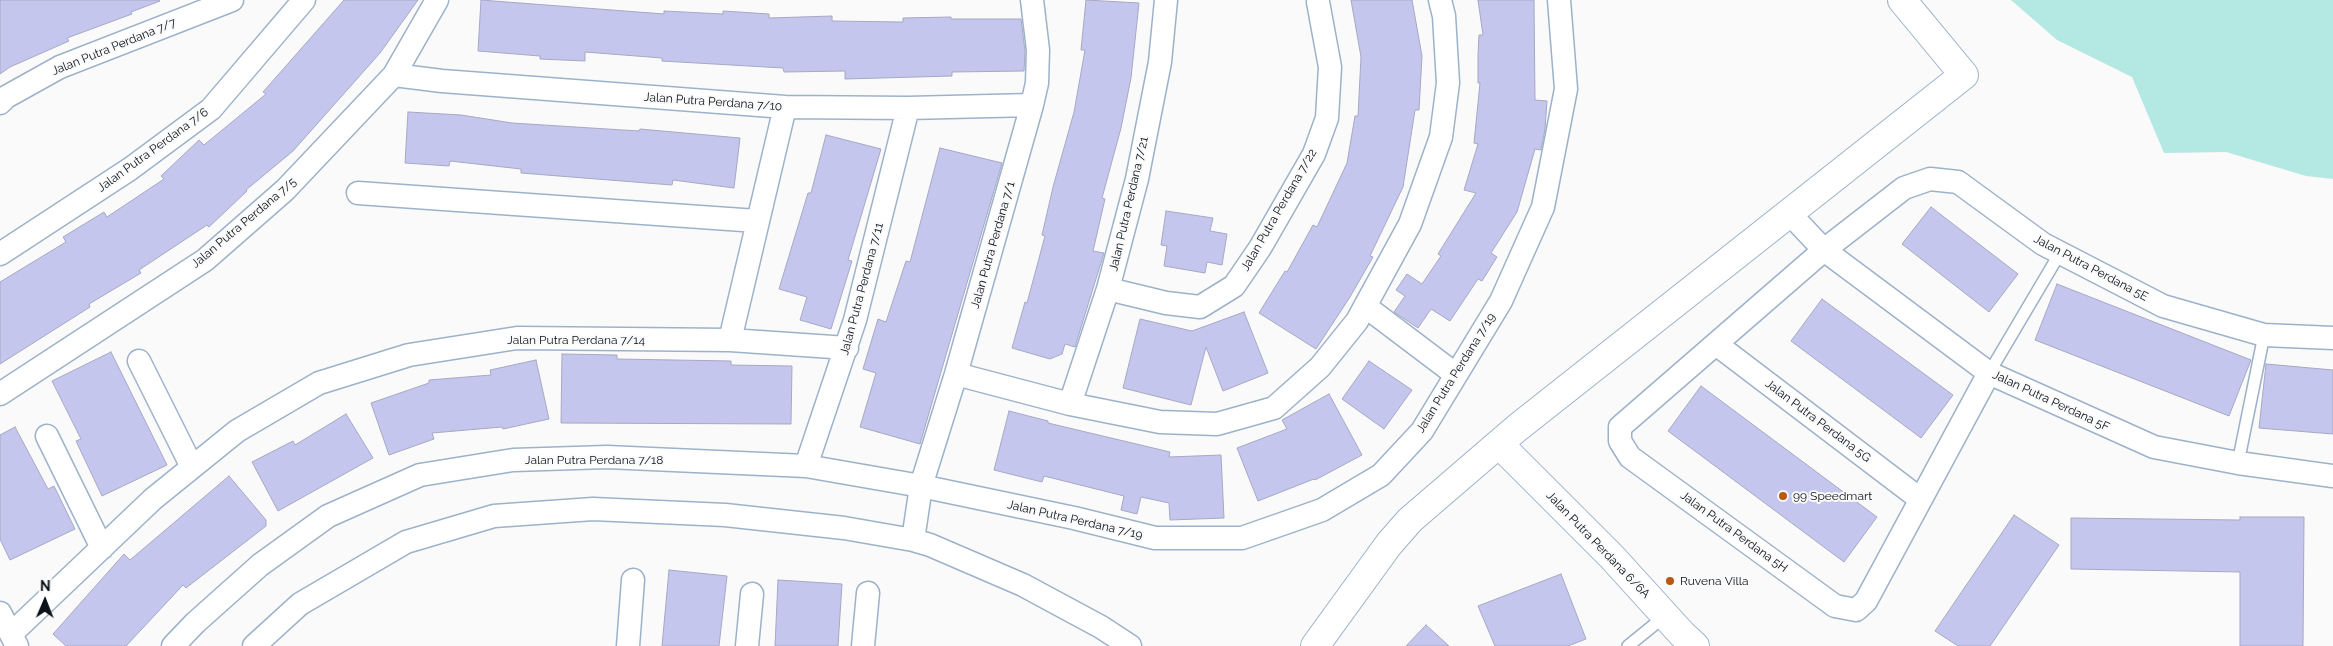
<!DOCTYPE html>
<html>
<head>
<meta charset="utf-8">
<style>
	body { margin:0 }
	#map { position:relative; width:2333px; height:646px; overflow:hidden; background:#fafafa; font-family:Raleway,sans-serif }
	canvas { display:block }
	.north { position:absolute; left:20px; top:576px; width:50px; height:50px; -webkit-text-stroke:4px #fafafa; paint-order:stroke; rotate:1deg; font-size:14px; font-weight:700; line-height:20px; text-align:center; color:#0b121a }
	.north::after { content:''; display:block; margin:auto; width:18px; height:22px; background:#0b121a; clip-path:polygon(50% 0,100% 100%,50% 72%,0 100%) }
</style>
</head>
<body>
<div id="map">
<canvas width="2333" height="646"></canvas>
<div class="north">N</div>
</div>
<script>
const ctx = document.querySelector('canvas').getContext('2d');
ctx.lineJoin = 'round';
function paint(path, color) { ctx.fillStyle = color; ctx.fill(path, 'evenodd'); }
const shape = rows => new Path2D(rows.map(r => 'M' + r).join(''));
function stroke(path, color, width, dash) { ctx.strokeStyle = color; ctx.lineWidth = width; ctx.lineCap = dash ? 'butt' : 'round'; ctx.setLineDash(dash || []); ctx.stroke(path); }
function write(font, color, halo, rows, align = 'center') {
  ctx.font = font + ' Raleway,sans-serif'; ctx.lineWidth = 4; ctx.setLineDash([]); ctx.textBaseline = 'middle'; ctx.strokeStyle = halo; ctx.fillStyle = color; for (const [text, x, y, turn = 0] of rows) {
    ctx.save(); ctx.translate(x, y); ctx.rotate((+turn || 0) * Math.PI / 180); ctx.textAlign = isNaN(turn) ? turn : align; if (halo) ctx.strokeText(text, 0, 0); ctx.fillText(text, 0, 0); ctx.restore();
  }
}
paint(shape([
	[2011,0,2333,0,2333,179,2306,176,2226,152,2164,153,2132,77,2057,40]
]), '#b4e8e2');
const building = shape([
	[0,0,159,0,160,1,131,12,132,14,67,38,69,41,10,67,0,74,0,0],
	[344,0,418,0,380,53,293,151,246,190,247,191,209,227,207,225,139,270,141,273,89,304,90,307,0,364,0,282,66,242,63,237,104,212,107,217,164,179,161,176,199,140,204,145,266,94,263,92,344,0],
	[481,0,664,14,664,11,723,14,723,11,769,14,769,18,832,16,832,21,903,22,903,18,951,17,951,19,1021,19,1025,51,1024,71,952,72,952,76,845,79,845,71,784,72,783,68,662,61,662,58,585,52,585,61,540,59,540,56,478,51,481,0],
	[1086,0,1139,3,1131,78,1121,128,1102,198,1105,199,1093,251,1104,253,1075,347,1065,344,1062,354,1050,359,1012,348,1025,302,1027,303,1045,236,1042,235,1053,187,1074,112,1085,50,1081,50,1086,0],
	[1351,0,1412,0,1422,56,1419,110,1415,110,1403,187,1370,256,1373,257,1350,297,1316,349,1259,313,1285,271,1287,272,1313,225,1317,227,1347,163,1355,116,1358,116,1361,57,1351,0],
	[1478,0,1534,0,1535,100,1547,101,1545,129,1541,150,1535,149,1517,212,1491,253,1497,257,1482,281,1478,279,1450,321,1431,309,1418,328,1394,312,1405,296,1396,290,1407,274,1422,284,1441,256,1438,254,1476,193,1464,190,1478,144,1474,143,1480,83,1478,83,1478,55,1479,35,1483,35,1478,0],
	[408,112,461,115,512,123,639,131,640,129,740,138,734,188,673,180,672,185,521,173,521,169,450,161,449,166,405,163,408,112],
	[826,135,881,149,848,260,852,261,831,329,800,320,807,297,779,289,808,193,811,193,826,135],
	[940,148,1002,163,920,444,860,427,876,373,863,369,878,319,886,322,906,261,910,262,940,148],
	[1931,207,2018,274,1989,312,1902,244,1931,207],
	[1166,211,1213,218,1210,231,1227,234,1222,265,1207,262,1205,273,1164,266,1167,246,1161,245,1166,211],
	[2057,284,2251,360,2229,416,2035,340,2057,284],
	[1822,299,1953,395,1921,438,1791,341,1822,299],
	[1244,312,1268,373,1223,391,1206,347,1191,405,1123,388,1140,319,1192,331,1244,312],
	[111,352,167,465,102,496,76,441,81,439,52,381,111,352],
	[562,354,617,355,617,359,731,361,731,365,792,366,791,424,561,423,562,354],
	[536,360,549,419,503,429,502,427,432,433,434,439,389,455,371,403,429,383,429,380,491,375,490,370,536,360],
	[1369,361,1412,390,1384,429,1342,399,1369,361],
	[2266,364,2333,370,2333,434,2259,428,2266,364],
	[1701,386,1877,517,1844,562,1668,431,1701,386],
	[1329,394,1362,455,1315,480,1314,479,1258,501,1237,448,1287,429,1282,420,1329,394],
	[1009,411,1048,421,1048,423,1170,452,1169,457,1221,455,1224,518,1170,520,1169,503,1141,497,1137,514,1121,510,1124,496,1044,476,1042,482,994,470,1009,411],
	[346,414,373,458,278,511,252,462,293,441,295,445,346,414],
	[15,427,48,489,54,486,75,529,10,560,0,539,0,435,15,427],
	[229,476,266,520,266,526,186,588,183,585,126,646,66,646,53,634,124,554,130,560,229,476],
	[2014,515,2059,545,1990,646,1958,646,1935,631,2014,515],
	[2240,517,2304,517,2303,646,2240,646,2240,572,2071,569,2071,518,2240,520,2240,517],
	[669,570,727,576,719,646,662,646,669,570],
	[1561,574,1586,639,1568,646,1495,646,1478,606,1561,574],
	[778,580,842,584,838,646,775,646,778,580],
	[1426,625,1449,646,1406,646,1426,625]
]);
paint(building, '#c4c6ed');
stroke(building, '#a6a8c4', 1);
const service = shape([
	[1989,373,2060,253],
	[2238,463,2264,335],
	[1628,646,1665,616]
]);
const minor = shape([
	[394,75,442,81,785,107,908,108,1032,105],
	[0,103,6,97,60,67,232,0],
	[358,193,757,221],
	[1790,214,1824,250,1989,373,2154,447,2238,463,2333,476],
	[0,254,130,169,211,109,304,0],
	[1108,289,1166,303,1200,307,1234,286,1260,248,1314,154,1327,118,1330,67,1318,2],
	[1365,306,1455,374],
	[730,340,785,107],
	[1716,344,1920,499],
	[139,361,192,467],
	[1989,373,1866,601,1856,610,1835,606,1630,457,1620,441,1620,427,1824,250,1904,188,1930,179,1958,182,2043,244,2163,306,2264,335,2333,338],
	[956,374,1070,404,1160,422,1217,424,1274,408,1320,367,1357,321,1410,224,1441,137,1448,83,1444,16,1440,0],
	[0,394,205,260,285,190,394,75,437,0],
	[1070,404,1108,289,1137,179,1160,62,1166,0],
	[47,436,102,548],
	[806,466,855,320,908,108],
	[913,540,921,486,956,374,1032,105,1037,83,1038,50,1032,0],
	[0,613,17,646],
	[11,634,153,499,237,431,319,383,409,355,517,338,730,340,847,348],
	[173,646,195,623,260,565,328,516,420,475,513,460,607,457,806,466,921,486,1074,518,1155,538,1242,538,1322,510,1381,475,1422,431,1501,301,1543,207,1566,89,1559,0],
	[254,646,300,604,406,542,494,516,593,509,725,515,844,528,913,540,930,545,1023,585,1101,627,1130,646],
	[628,646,633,580],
	[747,646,752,594],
	[863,646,868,593]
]);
const tertiary = shape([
	[1499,444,1612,557,1682,634,1695,646],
	[1315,646,1389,544,1410,520,1517,428,1964,75,1902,0]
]);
stroke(service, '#9db2c9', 14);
stroke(minor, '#9db2c9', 25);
stroke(tertiary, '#9db2c9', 30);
stroke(service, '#fff', 11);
stroke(minor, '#fff', 22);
stroke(tertiary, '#fff', 28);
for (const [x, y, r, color] of [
	[1783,496,5,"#b85813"],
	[1670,581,5,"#b85813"]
]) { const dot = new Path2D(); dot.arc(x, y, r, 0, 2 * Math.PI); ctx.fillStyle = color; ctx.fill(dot); stroke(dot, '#fafafa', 2); }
write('12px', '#0b121a', '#fafafa', [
	["Jalan Putra Perdana 7/7",114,47,-22],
	["Jalan Putra Perdana 7/10",713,102,4],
	["Jalan Putra Perdana 7/6",153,150,-36],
	["Jalan Putra Perdana 7/21",1129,204,-77],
	["Jalan Putra Perdana 7/22",1279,210,-60],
	["Jalan Putra Perdana 7/5",244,223,-40],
	["Jalan Putra Perdana 7/1",993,245,-74],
	["Jalan Putra Perdana 5E",2091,268,28],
	["Jalan Putra Perdana 7/11",862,289,-75],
	["Jalan Putra Perdana 7/14",576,340],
	["Jalan Putra Perdana 7/19",1456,373,-58],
	["Jalan Putra Perdana 5F",2051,401,25],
	["Jalan Putra Perdana 5G",1818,421,37],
	["Jalan Putra Perdana 7/18",594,460],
	["Jalan Putra Perdana 7/19",1075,520,13],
	["Jalan Putra Perdana 5H",1734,532,36],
	["Jalan Putra Perdana 6/6A",1598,545,46]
]);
write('12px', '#0b121a', '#fafafa', [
	["99 Speedmart",1793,496],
	["Ruvena Villa",1680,581]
], 'left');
</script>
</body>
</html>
